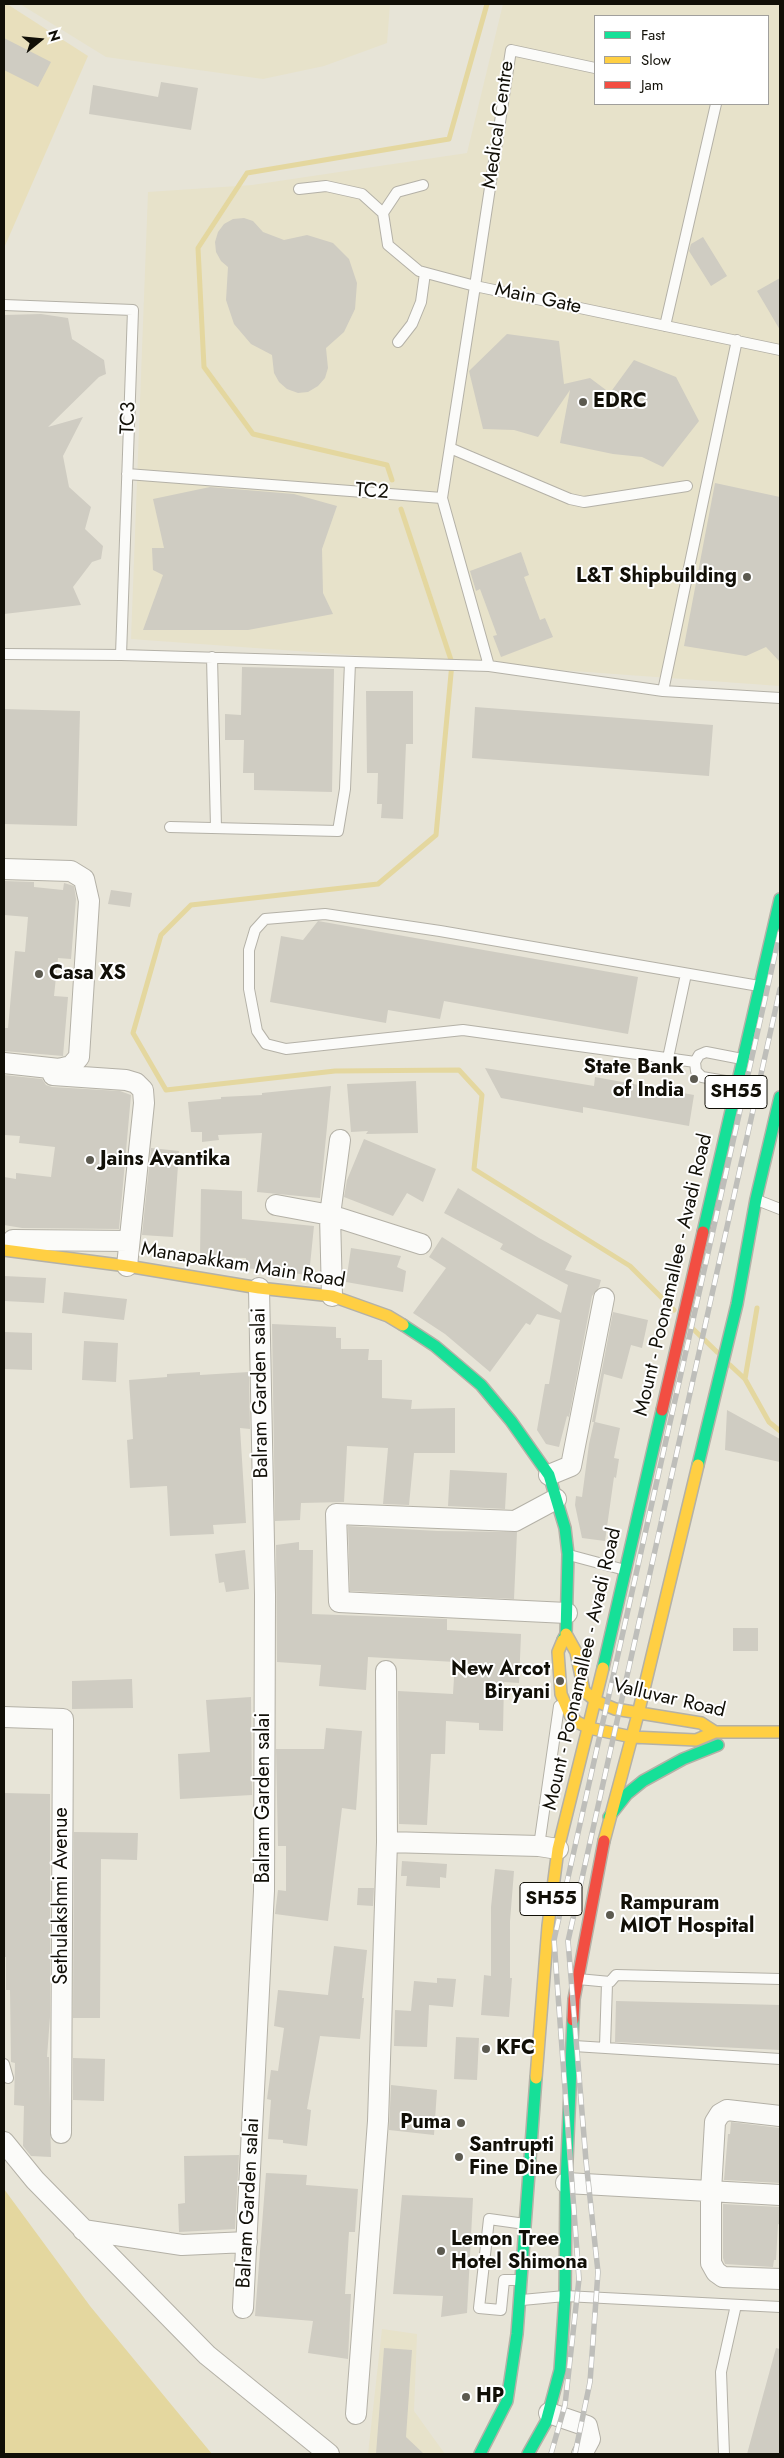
<!DOCTYPE html>
<html>
<head>
<meta charset="utf-8">
<style>
	body { margin:0 }
	#map { position:relative; width:784px; height:2458px; overflow:hidden; background:#e7e4d7; font-family:Jost,sans-serif }
	canvas { display:block }
	.frame { position:absolute; inset:0; border:5px solid #110f07; pointer-events:none }
	.legend { position:absolute; left:594px; top:15px; width:175px; height:90px; box-sizing:border-box; background:#fff; border:1px solid #a09f9c; margin:0; padding:6px 9px; list-style:none; font-size:15px; color:#110f07 }
	.legend li { display:flex; align-items:center; gap:10px; height:25px }
	.legend b { width:25px; border:1px solid #a09f9c }
	.north { position:absolute; left:15px; top:15px; width:50px; height:50px; -webkit-text-stroke:4px #fff; paint-order:stroke; rotate:73deg; font-size:14px; font-weight:700; line-height:20px; text-align:center; color:#110f07 }
	.north::after { content:''; display:block; margin:auto; width:18px; height:22px; background:#110f07; clip-path:polygon(50% 0,100% 100%,50% 72%,0 100%) }
</style>
</head>
<body>
<div id="map">
<canvas width="784" height="2458"></canvas>
<div class="frame"></div>
<ul class="legend">
<li><b style="height:6px;background:#16e098"></b>Fast</li>
<li><b style="height:6px;background:#ffcf43"></b>Slow</li>
<li><b style="height:6px;background:#f24e42"></b>Jam</li>
</ul>
<div class="north">N</div>
</div>
<script>
const ctx = document.querySelector('canvas').getContext('2d');
ctx.lineJoin = 'round';
function paint(path, color) { ctx.fillStyle = color; ctx.fill(path, 'evenodd'); }
const shape = rows => new Path2D(rows.map(r => 'M' + r).join(''));
function stroke(path, color, width, dash) { ctx.strokeStyle = color; ctx.lineWidth = width; ctx.lineCap = dash ? 'butt' : 'round'; ctx.setLineDash(dash || []); ctx.stroke(path); }
function write(font, color, halo, rows, align = 'center') {
  ctx.font = font + ' Jost,sans-serif'; ctx.lineWidth = 4; ctx.setLineDash([]); ctx.textBaseline = 'middle'; ctx.strokeStyle = halo; ctx.fillStyle = color; for (const [text, x, y, turn = 0] of rows) {
    ctx.save(); ctx.translate(x, y); ctx.rotate((+turn || 0) * Math.PI / 180); ctx.textAlign = isNaN(turn) ? turn : align; if (halo) ctx.strokeText(text, 0, 0); ctx.fillText(text, 0, 0); ctx.restore();
  }
}
paint(shape([
	[20,4,390,4,387,43,324,66,263,79,106,57],
	[503,4,780,4,780,686,131,639,148,192,252,185,467,153],
	[595,16,768,16,768,104,595,104],
	[382,2329,417,2334,414,2411,445,2454,368,2454]
]), '#e7e2ca');
paint(shape([
	[4,4,7,4,88,56,4,248]
]), '#e8dfbc');
paint(shape([
	[4,2189,90,2306,212,2454,4,2454]
]), '#e4d79f');
stroke(shape([
	[392,480,387,465,253,434,204,367,198,248,247,173,449,139,487,4],
	[401,509,452,663,436,835,378,884,191,905,161,935,133,1033,166,1090,335,1071,459,1070,482,1095,474,1169,630,1266,674,1310],
	[689,1325,717,1352],
	[730,1365,745,1379,769,1422,780,1431],
	[745,1379,757,1308]
]), '#e4d79f', 5);
paint(shape([
	[4,38,51,62,38,87,4,70],
	[161,82,198,88,191,130,89,114,93,85,158,97],
	[244,218,253,221,263,232,284,240,307,235,333,243,349,259,357,283,355,309,344,332,326,348,328,368,325,378,318,386,308,392,298,393,287,389,279,382,274,373,272,355,251,344,234,324,226,300,228,267,221,261,216,252,215,242,218,232,224,224,233,219],
	[703,237,727,276,711,286,689,251,691,244],
	[780,278,780,330,757,291],
	[41,314,68,318,72,339,104,360,106,374,99,377,48,427,83,417,63,456,69,487,91,507,85,529,103,546,101,559,92,562,73,587,81,605,4,614,4,315],
	[507,334,559,341,564,384,590,378,610,393,634,360,676,377,699,421,663,467,642,457,613,454,560,443,570,390,538,437,514,430,483,429,469,371],
	[715,483,780,497,780,662,766,647,746,656,684,646],
	[210,487,294,494,337,506,322,549,323,593,333,614,248,630,143,630,163,575,153,570,152,548,164,548,153,499],
	[521,552,529,575,524,577,540,620,545,618,553,637,501,657,493,636,497,635,480,589,476,591,470,571],
	[242,667,334,669,332,792,254,790,254,773,243,773,244,740,225,740,225,714,241,715],
	[366,691,413,691,413,744,406,744,403,819,381,818,382,804,377,804,378,773,367,773],
	[475,707,713,725,709,776,472,758],
	[4,709,80,711,77,826,4,824],
	[4,881,34,882,34,887,63,890,64,883,74,886,76,899,71,959,58,958,54,996,68,997,63,1056,4,1051,4,1028,8,1028,15,951,25,952,28,917,4,915],
	[111,890,132,893,130,907,108,904],
	[318,921,638,977,628,1034,444,1001,440,1019,388,1010,386,1023,270,1002,281,936,303,940],
	[485,1068,594,1086,595,1077,694,1095,689,1126,583,1107,583,1113,501,1098],
	[4,1075,42,1079,46,1085,52,1087,120,1091,131,1095,119,1229,22,1228,4,1225,4,1177,16,1179,16,1173,51,1177,55,1147,19,1143,20,1136,4,1135],
	[416,1081,418,1133,366,1134,368,1131,351,1132,347,1084],
	[331,1086,320,1198,257,1192,262,1133,218,1135,219,1140,202,1142,202,1132,191,1132,188,1102,221,1099,221,1097,262,1095,262,1093],
	[364,1139,436,1169,423,1202,407,1193,393,1216,344,1197,347,1180],
	[151,1148,179,1151,173,1237,142,1235],
	[458,1188,539,1238,572,1256,565,1270,601,1280,599,1287,592,1296,569,1417,567,1416,559,1447,546,1444,537,1430,545,1384,549,1384,560,1320,537,1314,530,1325,526,1323,490,1372,445,1334,413,1313,446,1268,429,1257,442,1237,561,1313,568,1285,500,1249,503,1244,444,1213],
	[201,1189,242,1191,242,1219,314,1226,309,1275,245,1268,246,1258,200,1257],
	[351,1248,401,1256,397,1267,406,1271,403,1292,346,1282],
	[4,1276,46,1278,44,1303,4,1301],
	[64,1292,127,1299,124,1320,62,1313],
	[613,1312,648,1320,642,1348,631,1345,622,1379,604,1374,595,1422,620,1428,614,1458,619,1459,616,1478,614,1477,605,1541,582,1538,575,1505,576,1496,582,1497,589,1444,594,1422,592,1422],
	[272,1324,336,1327,336,1338,341,1338,341,1349,369,1349,368,1360,382,1360,382,1398,412,1400,411,1409,455,1408,455,1453,414,1453,409,1505,383,1504,388,1448,347,1446,344,1502,301,1503,300,1520,275,1521],
	[4,1332,32,1333,32,1370,4,1369],
	[84,1341,118,1343,116,1382,82,1380],
	[200,1372,200,1375,249,1372,250,1429,240,1428,246,1523,213,1525,214,1534,170,1536,167,1486,130,1488,127,1440,133,1439,129,1380,167,1377,167,1374],
	[727,1410,780,1439,780,1462,725,1450],
	[450,1470,507,1473,505,1509,448,1506],
	[348,1526,438,1531,517,1532,514,1599,350,1591],
	[299,1542,299,1550,313,1550,312,1614,447,1619,447,1630,521,1634,519,1683,504,1682,503,1731,479,1730,479,1723,446,1721,445,1754,431,1754,427,1825,399,1824,398,1691,453,1694,455,1662,368,1657,366,1690,319,1686,321,1665,277,1662,276,1545],
	[245,1550,249,1589,226,1592,224,1582,219,1583,215,1554],
	[733,1628,758,1628,758,1651,733,1651],
	[132,1679,133,1708,72,1709,72,1681],
	[251,1697,252,1795,180,1799,178,1754,210,1752,206,1700],
	[326,1728,362,1731,356,1810,342,1808,328,1921,275,1914,278,1890,286,1891,286,1846,278,1846,276,1749,324,1749],
	[4,1793,50,1794,50,2017,47,2057,49,2057,51,2157,31,2156,23,2146,24,2106,14,2105,15,2063,11,2062,10,1990,6,1990,6,1957,4,1957],
	[74,1832,138,1833,137,1860,101,1859,100,2018,73,2018],
	[402,1861,447,1864,446,1878,440,1877,440,1888,406,1886,407,1876,401,1876],
	[495,1869,514,1871,510,1921,510,1978,512,1978,509,2017,481,2015,484,1975,491,1976,491,1907],
	[358,1888,374,1888,373,1906,357,1905],
	[334,1946,367,1950,362,1998,364,1998,360,2039,320,2036,307,2109,311,2110,307,2146,283,2143,283,2140,268,2139,271,2100,267,2099,271,2070,278,2071,284,2028,274,2026,278,1990,328,1995],
	[437,1978,456,1979,453,2007,429,2005,427,2047,394,2046,395,2010,411,2011,414,1981,437,1983],
	[616,2001,780,2005,780,2050,615,2042],
	[456,2037,479,2038,477,2080,454,2079],
	[73,2058,105,2059,104,2101,73,2100],
	[391,2085,437,2090,434,2135,389,2130],
	[731,2122,780,2128,780,2183,724,2180,728,2134,730,2134],
	[239,2155,235,2229,179,2232,178,2204,185,2203,184,2156],
	[266,2173,307,2175,306,2185,358,2189,355,2232,349,2232,345,2294,351,2294,348,2359,308,2353,313,2321,255,2316],
	[402,2195,473,2198,467,2313,441,2317,443,2296,393,2294],
	[723,2204,780,2207,780,2225,778,2224,776,2260,774,2260,773,2267,725,2264,723,2258],
	[384,2348,412,2350,406,2437,424,2454,376,2454],
	[776,2348,780,2349,780,2454,747,2454]
]), '#cfccc2');
const lane = shape([
	[423,185,397,192,383,213,388,245,419,271,475,286,511,50,595,68],
	[299,189,326,186,362,194,383,213],
	[4,305,133,310,121,655],
	[665,326,716,104],
	[398,342,412,324,421,302,425,273],
	[450,448,570,499,584,502,687,486],
	[127,474,442,498,489,666],
	[442,498,475,286,780,350],
	[4,654,121,655,489,666,663,691,780,698],
	[212,657,216,828],
	[663,691,737,340],
	[170,827,338,831,345,789,350,662],
	[668,1058,686,974],
	[695,1062,463,1030,286,1049,266,1044,257,1031,249,989,249,950,255,930,265,919,325,914,440,931,759,986],
	[737,1083,702,1077,696,1071,695,1062,699,1055,706,1052,742,1059],
	[757,1200,780,1209],
	[569,1555,625,1570],
	[539,1846,559,1706],
	[578,1979,610,1982,616,1975,780,1979],
	[574,2046,780,2059],
	[605,2047,607,1983],
	[4,2064,8,2078],
	[521,2280,504,2280,501,2310,479,2308,489,2219,525,2224],
	[522,2300,565,2296,780,2307],
	[724,2454,721,2372,736,2305]
]);
const street = shape([
	[4,869,71,871,84,879,89,901,79,1057,71,1066,59,1069,4,1063],
	[53,1075,126,1080,136,1083,143,1090,144,1103,127,1266],
	[276,1205,330,1215,421,1244],
	[13,1240,129,1241],
	[332,1296,330,1215,340,1140],
	[549,1475,571,1466,604,1298],
	[556,1499,515,1521,336,1514,339,1602,567,1613],
	[4,1717,63,1719,61,2133],
	[387,1842,539,1846,558,1849],
	[780,2116,727,2110,720,2114,715,2122,711,2191,711,2263,716,2272,723,2277,780,2279],
	[4,2142,35,2180,207,2355,329,2454],
	[566,2183,780,2195],
	[83,2230,182,2245,247,2242],
	[243,2308,264,1891,265,1595,259,1288],
	[549,2413,587,2426,590,2439,582,2454],
	[356,2414,378,2121,387,1842,386,1671]
]);
const fast = shape([
	[703,1232,780,899],
	[403,1325,435,1346,481,1385,511,1421,549,1475,565,1528,568,1554,566,1634,563,1640],
	[698,1465,737,1304,756,1199,780,1097],
	[603,1668,662,1410],
	[609,1817,627,1794,643,1781,683,1759,718,1745],
	[480,2454,507,2401,517,2334,536,2078],
	[528,2454,546,2422,560,2370,565,2296,566,2183,573,2020]
]);
const slow = shape([
	[4,1250,127,1266,259,1288,332,1296,388,1316,403,1325],
	[566,1634,576,1652,584,1691,596,1701,615,1709,701,1723,715,1732,780,1732],
	[563,1640,558,1652,561,1694,570,1715,577,1722,589,1728,632,1737,696,1740,715,1732],
	[604,1841,638,1714,698,1465],
	[536,2078,548,1926,558,1849,603,1668]
]);
const jam = shape([
	[662,1410,703,1232],
	[573,2020,574,1999,604,1841]
]);
stroke(lane, '#b4b1a7', 12);
stroke(street, '#b4b1a7', 22);
stroke(fast, '#b4b1a7', 14);
stroke(slow, '#b4b1a7', 14);
stroke(jam, '#b4b1a7', 14);
stroke(lane, '#fbfbf9', 10);
stroke(street, '#fbfbf9', 20);
stroke(fast, '#16e098', 11);
stroke(slow, '#ffcf43', 11);
stroke(jam, '#f24e42', 11);
const rail = shape([
	[551,2454,565,2405,579,2279,554,1940,780,932],
	[575,2454,590,2382,598,2272,586,2161,568,1941,780,989]
]);
stroke(rail, '#bebeba', 5.5);
stroke(rail, '#fff', 4, [11]);
for (const [x, y, r, color] of [
	[583,402,5,"#5c5a50"],
	[747,577,5,"#5c5a50"],
	[39,974,5,"#5c5a50"],
	[694,1079,5,"#5c5a50"],
	[90,1160,5,"#5c5a50"],
	[560,1681,5,"#5c5a50"],
	[610,1915,5,"#5c5a50"],
	[486,2049,5,"#5c5a50"],
	[461,2123,5,"#5c5a50"],
	[459,2157,5,"#5c5a50"],
	[441,2251,5,"#5c5a50"],
	[466,2397,5,"#5c5a50"]
]) { const dot = new Path2D(); dot.arc(x, y, r, 0, 2 * Math.PI); ctx.fillStyle = color; ctx.fill(dot); stroke(dot, '#fff', 2); }
for (const [x, y, w] of [
	[736,1092,62],
	[551,1899,62]
]) { const box = new Path2D(); box.roundRect(x - w / 2, y - 16.5, w, 33, 4); ctx.fillStyle = '#fff'; ctx.fill(box); stroke(box, '#110f07', 1); }
write('bold 19px', '#110f07', null, [
	["SH55",736,1092],
	["SH55",551,1899]
]);
write('20px', '#110f07', '#fff', [
	["Medical Centre",499,125,-82],
	["Main Gate",538,299,12],
	["TC3",129,418,-88],
	["TC2",372,492,4],
	["Manapakkam Main Road",243,1266,9],
	["Mount - Poonamallee - Avadi Road",674,1275,-77],
	["Balram Garden salai",261,1393,-91],
	["Mount - Poonamallee - Avadi Road",583,1669,-77],
	["Valluvar Road",669,1699,13],
	["Balram Garden salai",264,1798,-90],
	["Sethulakshmi Avenue",62,1896,-90],
	["Balram Garden salai",249,2203,-87]
]);
write('bold 20px', '#110f07', '#fff', [
	["EDRC",593,402],
	["L&T Shipbuilding",737,577,"right"],
	["Casa XS",49,974],
	["State Bank",684,1068,"right"],
	["of India",684,1091,"right"],
	["Jains Avantika",100,1160],
	["New Arcot",550,1670,"right"],
	["Biryani",550,1693,"right"],
	["Rampuram",620,1904],
	["MIOT Hospital",620,1927],
	["KFC",496,2049],
	["Puma",451,2123,"right"],
	["Santrupti",469,2146],
	["Fine Dine",469,2169],
	["Lemon Tree",451,2240],
	["Hotel Shimona",451,2263],
	["HP",476,2397]
], 'left');
</script>
</body>
</html>
